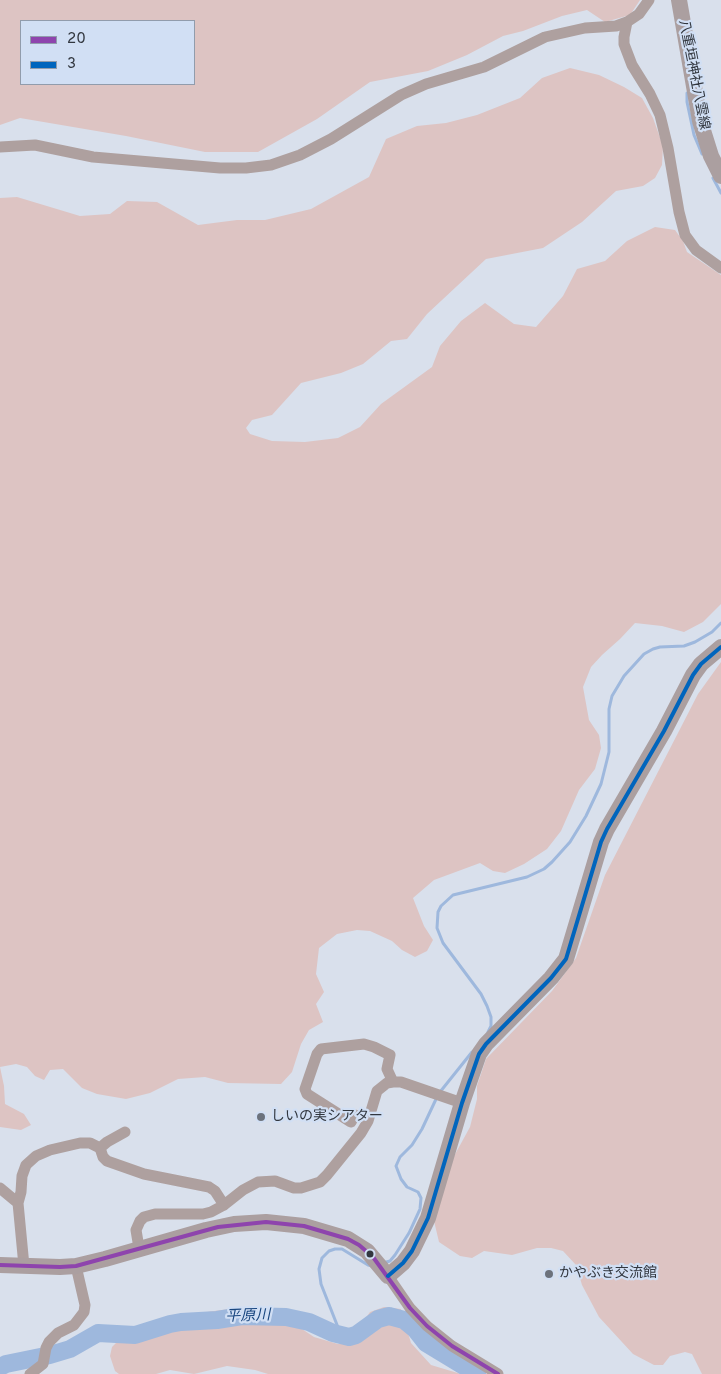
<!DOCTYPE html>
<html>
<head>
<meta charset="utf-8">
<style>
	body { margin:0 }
	#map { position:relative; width:721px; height:1374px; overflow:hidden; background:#d9e0ec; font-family:Overpass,sans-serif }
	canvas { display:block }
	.legend { position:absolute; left:20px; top:20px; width:175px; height:65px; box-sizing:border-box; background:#d1dff4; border:1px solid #919cac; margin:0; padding:6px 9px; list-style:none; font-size:15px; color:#32373f }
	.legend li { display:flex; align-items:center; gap:10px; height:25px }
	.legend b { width:25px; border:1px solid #919cac }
</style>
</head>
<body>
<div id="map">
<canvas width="721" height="1374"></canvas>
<ul class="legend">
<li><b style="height:6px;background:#8e44ad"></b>20</li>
<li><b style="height:6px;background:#0065bd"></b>3</li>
</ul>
</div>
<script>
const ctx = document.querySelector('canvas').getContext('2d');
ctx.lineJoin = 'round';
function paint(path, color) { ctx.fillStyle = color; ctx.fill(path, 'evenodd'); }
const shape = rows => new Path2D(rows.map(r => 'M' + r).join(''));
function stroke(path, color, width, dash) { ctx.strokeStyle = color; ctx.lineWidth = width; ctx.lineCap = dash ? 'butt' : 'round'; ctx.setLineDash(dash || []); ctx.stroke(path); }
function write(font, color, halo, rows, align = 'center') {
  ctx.font = font + ' Overpass,"Noto Sans JP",sans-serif'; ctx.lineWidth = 4.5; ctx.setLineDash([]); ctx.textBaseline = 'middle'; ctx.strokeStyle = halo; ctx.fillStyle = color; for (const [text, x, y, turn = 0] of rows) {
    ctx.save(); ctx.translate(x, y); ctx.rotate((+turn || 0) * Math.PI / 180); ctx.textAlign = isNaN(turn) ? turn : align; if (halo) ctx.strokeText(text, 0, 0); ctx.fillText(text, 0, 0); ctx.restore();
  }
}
paint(shape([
	[0,0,640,0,630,15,605,22,587,10,562,16,523,31,503,36,467,55,428,71,370,82,317,119,258,152,205,152,126,136,20,118,0,125],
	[21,21,194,21,194,84,21,84],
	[570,68,599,75,624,87,642,98,653,118,663,146,662,165,655,178,643,186,616,191,582,222,543,248,486,259,427,314,407,339,391,341,363,364,341,373,301,383,272,415,252,420,246,428,250,434,272,441,305,442,338,438,360,427,381,404,432,367,440,346,461,321,485,303,514,324,536,327,563,296,577,269,605,261,627,241,655,227,675,230,683,241,687,252,721,275,721,604,703,622,684,632,662,626,635,623,620,639,602,655,591,667,583,687,589,720,599,735,601,748,595,769,579,790,561,831,547,849,524,864,505,873,493,871,480,863,434,880,413,898,424,926,433,940,427,951,415,957,402,950,392,941,370,931,357,930,337,934,319,948,316,974,324,992,316,1004,323,1022,309,1030,301,1044,292,1072,281,1084,228,1083,205,1077,178,1079,150,1093,126,1099,97,1094,82,1088,63,1069,50,1070,44,1080,35,1076,27,1067,16,1064,0,1067,0,198,17,197,80,216,110,214,127,201,157,202,198,225,237,220,265,220,311,209,369,177,386,139,417,126,446,123,477,115,520,98,542,78],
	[721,662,721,1374,702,1374,692,1354,685,1352,670,1356,663,1365,654,1365,633,1354,599,1317,582,1285,576,1265,563,1251,551,1248,537,1248,512,1255,484,1251,472,1258,460,1256,439,1242,434,1221,453,1158,470,1127,477,1099,477,1086,486,1059,552,991,576,958,605,875,698,694],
	[0,1067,4,1086,5,1104,24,1114,31,1125,21,1130,0,1127],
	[244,1307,269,1307,314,1337,338,1344,352,1341,360,1326,370,1312,384,1307,401,1309,411,1343,431,1365,461,1374,268,1374,255,1370,227,1366,194,1374,170,1370,156,1374,119,1374,115,1371,110,1356,112,1347,120,1339,148,1337,207,1312]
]), '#ddc4c3');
stroke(shape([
	[687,93,687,102,694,135,702,154],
	[713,178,721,193],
	[488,1032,491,1026,491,1017,487,1006,481,994,443,943,437,928,438,912,441,906,453,895,527,877,544,869,552,862,570,842,586,816,601,784,609,752,609,709,612,696,624,676,644,654,653,649,660,647,684,646,695,642,712,632,721,623],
	[440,1092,472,1052],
	[383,1263,390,1261,395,1255,409,1233,420,1209,421,1198,418,1192,407,1187,401,1179,396,1166,400,1157,412,1145,422,1129,437,1097],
	[341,1335,321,1284,319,1269,322,1258,329,1251,335,1249,342,1249,368,1265,372,1266]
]), '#9eb8dd', 3);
stroke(shape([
	[0,1367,6,1364,50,1355,70,1349,98,1333,135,1335,170,1324,181,1322,217,1320,242,1316,286,1317,309,1322,333,1333,349,1337,356,1335,378,1319,389,1316,404,1320,415,1329,426,1343,477,1374]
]), '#9eb8dd', 18);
stroke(shape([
	[627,22,624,37,624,44,632,65,650,94,660,115,668,148,679,212,685,235,696,250,721,268],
	[0,147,35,145,93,157,220,168,246,168,271,165,300,155,331,139,401,95,426,84,484,67,545,37,585,28,616,26,627,22,639,14,649,0],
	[355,1115,351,1122,307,1094,305,1089,317,1054,321,1049,364,1044,374,1047,390,1055,387,1069,393,1082],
	[125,1132,107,1142,100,1148,103,1157,107,1161,144,1174,209,1187,215,1191,224,1205],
	[0,1188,18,1203,24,1266],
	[18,1203,21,1192,22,1176,26,1165,36,1156,50,1150,80,1143,90,1143,100,1148],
	[139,1248,136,1230,140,1221,144,1217,155,1214,203,1214,211,1212,224,1205,243,1190,258,1182,275,1181,294,1188,301,1188,320,1182,327,1175,361,1133,368,1121,377,1091,387,1083,393,1082,401,1082,462,1103],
	[388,1276,410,1308,427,1326,452,1346,498,1374],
	[30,1374,43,1364,46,1348,49,1342,58,1333,74,1325,84,1312,85,1305,76,1266]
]), '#aea09f', 11);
stroke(shape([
	[679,0,700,121,711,156,721,176],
	[0,1265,60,1267,76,1266,105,1259,206,1230,234,1224,266,1222,304,1226,348,1239,367,1251,388,1276,403,1263,412,1251,428,1218,462,1103,479,1054,486,1044,551,978,566,959,601,842,607,829,664,731,693,675,701,664,721,647]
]), '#ab9fa0', 16);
stroke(shape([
	[0,1265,60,1267,76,1266,218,1227,266,1222,304,1226,348,1239,359,1245,373,1257,410,1308,427,1326,452,1346,498,1374]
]), '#8e44ad', 4);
stroke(shape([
	[388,1276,403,1263,412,1251,428,1218,462,1103,479,1054,486,1044,551,978,566,959,601,842,607,829,664,731,693,675,701,664,721,647]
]), '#0065bd', 4);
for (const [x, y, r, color] of [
	[261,1117,5,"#6c727c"],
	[370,1254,4.5,"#32373f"],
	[549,1274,5,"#6c727c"]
]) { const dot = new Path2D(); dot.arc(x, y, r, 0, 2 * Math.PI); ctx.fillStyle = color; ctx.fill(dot); stroke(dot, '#d1dff4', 2); }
write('14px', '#32373f', '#d1dff4', [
	["八重垣神社八雲線",693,75,79]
]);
write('14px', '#32373f', '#d1dff4', [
	["しいの実シアター",271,1117],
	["かやぶき交流館",559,1274]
], 'left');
write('italic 15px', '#19467f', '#d1dff4', [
	["平原川",248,1317,-2]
]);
</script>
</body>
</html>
